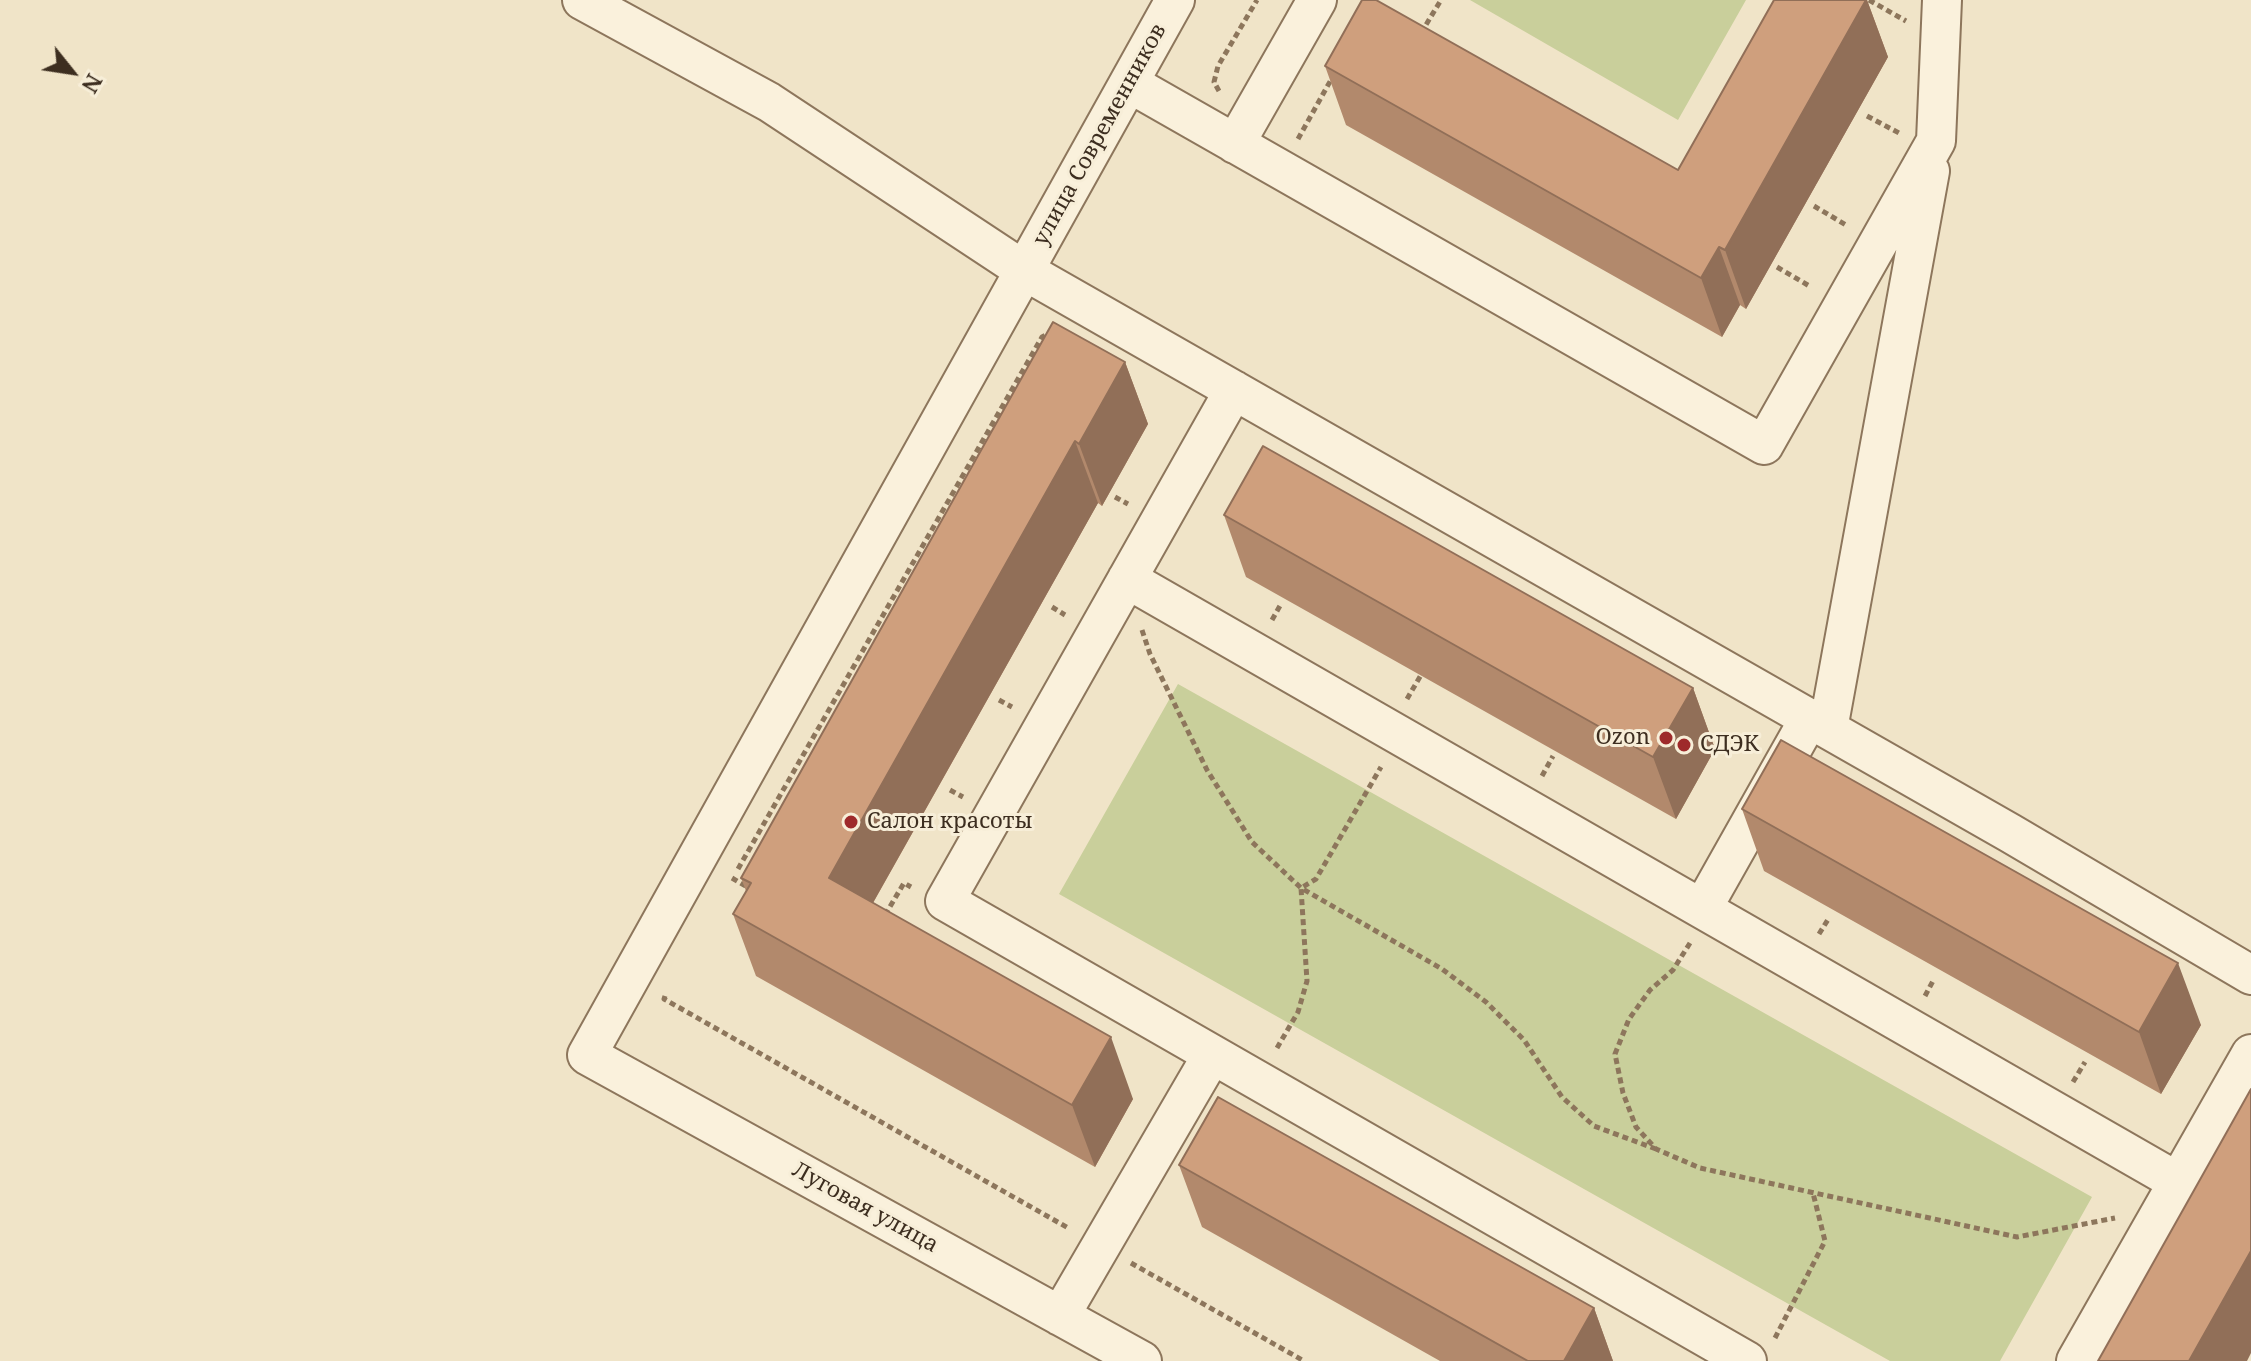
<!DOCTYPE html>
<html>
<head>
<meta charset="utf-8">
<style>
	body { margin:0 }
	#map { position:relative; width:2251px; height:1361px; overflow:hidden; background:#f0e4c8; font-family:"Noto Serif",serif }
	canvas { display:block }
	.north { position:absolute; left:32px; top:32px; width:80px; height:80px; -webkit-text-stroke:6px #f7eed8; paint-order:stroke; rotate:120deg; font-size:22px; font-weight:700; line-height:32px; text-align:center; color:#3d2e20 }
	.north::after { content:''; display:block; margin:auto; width:28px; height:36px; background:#3d2e20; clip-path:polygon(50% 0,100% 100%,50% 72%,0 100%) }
</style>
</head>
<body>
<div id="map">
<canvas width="2251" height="1361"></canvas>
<div class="north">N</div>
</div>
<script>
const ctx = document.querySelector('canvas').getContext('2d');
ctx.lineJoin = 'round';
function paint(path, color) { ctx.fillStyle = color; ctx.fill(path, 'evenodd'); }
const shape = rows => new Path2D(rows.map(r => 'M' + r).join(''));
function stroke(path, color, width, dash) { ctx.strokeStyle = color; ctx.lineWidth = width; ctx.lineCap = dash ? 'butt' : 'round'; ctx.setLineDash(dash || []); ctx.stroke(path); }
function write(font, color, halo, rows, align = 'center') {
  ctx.font = font + ' "Noto Serif",serif'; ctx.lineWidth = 6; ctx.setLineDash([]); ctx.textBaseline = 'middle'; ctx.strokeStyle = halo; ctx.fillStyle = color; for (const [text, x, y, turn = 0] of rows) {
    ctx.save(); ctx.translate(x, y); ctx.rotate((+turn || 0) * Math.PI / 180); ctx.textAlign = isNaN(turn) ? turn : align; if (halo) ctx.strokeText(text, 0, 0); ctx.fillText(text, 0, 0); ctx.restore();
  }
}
paint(shape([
	[1470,0,1746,0,1678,120],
	[1178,684,2092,1197,2000,1361,1890,1361,1059,894]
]), '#c9cf9b');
const minor = shape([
	[582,0,769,102,1025,271,2010,833,2251,975],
	[1129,83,1764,445,1936,141,1942,0],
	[1235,144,1317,0],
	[1234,390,945,901,1747,1361],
	[1127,579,2178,1182],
	[1828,729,1930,171],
	[1702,909,1809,719],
	[1060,1316,1212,1055],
	[1142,1361,587,1055,1175,0],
	[2076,1361,2251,1054]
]);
stroke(minor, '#8d765c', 42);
stroke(shape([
	[1869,0,1906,21],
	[1421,33,1441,0],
	[1219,91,1214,82,1218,66,1257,0],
	[1867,116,1899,133],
	[1298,139,1332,78],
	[1814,206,1846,225],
	[1777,267,1811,287],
	[1115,497,1128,504],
	[1052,607,1065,615],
	[1272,620,1281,604],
	[1142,630,1150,654,1207,770,1252,842,1301,888,1442,969,1486,1002,1524,1040,1562,1097,1594,1126,1656,1149],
	[1407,699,1421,675],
	[999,700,1012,707],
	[1542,776,1553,756],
	[950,790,963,797],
	[738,869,1042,337,1050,333],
	[732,878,749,888],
	[885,915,904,883,911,887],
	[1819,934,1829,918],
	[1690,943,1673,970,1650,990,1629,1019,1615,1054,1623,1093,1636,1127,1656,1149,1700,1168,2017,1237,2115,1218],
	[665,996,664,999,1070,1229],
	[1925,996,1934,979],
	[1277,1048,1298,1012,1307,981,1301,888,1316,879,1381,767],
	[2073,1082,2085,1062],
	[1131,1263,1304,1361],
	[1775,1338,1825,1241,1813,1193]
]), '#8d765c', 5, [6, 4]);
stroke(minor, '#faf1dc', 38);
paint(shape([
	[1774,0,1867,0,1888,57,1746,309,1740,305,1722,337,1346,125,1325,66,1678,170],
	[1125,362,1148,424,1102,506,1098,503,873,903,1133,1099,1095,1167,756,976,733,914,746,891,741,878],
	[1224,515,1693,688,1715,749,1676,819,1246,577],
	[1742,809,2201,1025,2161,1094,1764,871],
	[1179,1165,1594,1308,1613,1361,1440,1361,1202,1227]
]), '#b2896c');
paint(shape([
	[1866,0,1867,0,1888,57,1746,309,1725,250],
	[1719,247,1740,305,1722,337,1701,278],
	[1125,362,1148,424,1102,506,1079,444],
	[1075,441,1098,503,852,940,829,878],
	[1693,688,1715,749,1676,819,1653,757],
	[2178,963,2201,1025,2161,1094,2139,1032],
	[1111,1037,1133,1099,1095,1167,1072,1105],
	[2251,1251,2251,1353,2247,1361,2189,1361],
	[1594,1308,1613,1361,1564,1361]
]), '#916f58');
const building = shape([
	[1362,0,1376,0,1678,170,1774,0,1866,0,1725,250,1719,247,1701,278,1325,66,1362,0],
	[1053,322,1125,362,1079,444,1075,441,829,878,1111,1037,1072,1105,733,914,751,883,741,878,1053,322],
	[1263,446,1693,688,1653,757,1224,515,1263,446],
	[1781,740,2178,963,2139,1032,1742,809,1781,740],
	[2251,1089,2251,1251,2189,1361,2098,1361,2251,1089],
	[1218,1097,1594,1308,1564,1361,1528,1361,1179,1165,1218,1097]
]);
paint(building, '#cf9f7d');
stroke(building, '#916f58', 2);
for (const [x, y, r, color] of [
	[1666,738,8,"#9e2a2b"],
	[1684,745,8,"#9e2a2b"],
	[851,822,8,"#9e2a2b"]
]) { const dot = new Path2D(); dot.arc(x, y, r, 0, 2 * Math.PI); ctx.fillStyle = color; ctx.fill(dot); stroke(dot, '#f7eed8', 3); }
write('22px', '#3d2e20', '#f7eed8', [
	["улица Современников",1100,135,-61],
	["Луговая улица",865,1208,29]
]);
write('22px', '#3d2e20', '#f7eed8', [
	["Ozon",1650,738,"right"],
	["СДЭК",1700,745],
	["Салон красоты",867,822]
], 'left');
</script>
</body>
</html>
